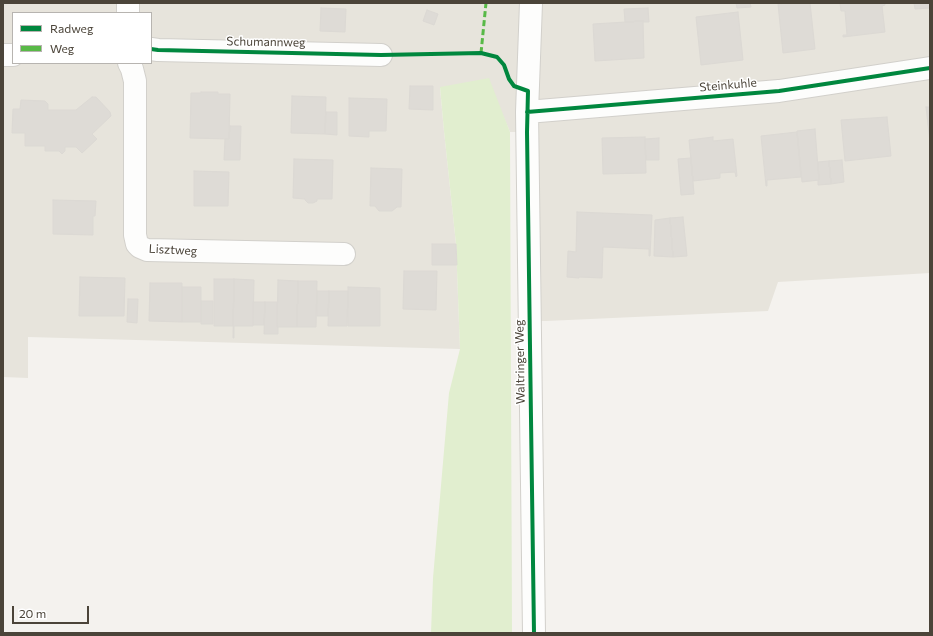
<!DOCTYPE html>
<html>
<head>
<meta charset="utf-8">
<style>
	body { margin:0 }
	#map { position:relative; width:933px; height:636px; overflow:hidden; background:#f4f2ee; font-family:Commissioner,sans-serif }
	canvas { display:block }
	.frame { position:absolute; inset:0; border:4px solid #4b4439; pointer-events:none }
	.legend { position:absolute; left:12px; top:12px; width:140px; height:52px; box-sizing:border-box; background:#fff; border:1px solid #b7b4b0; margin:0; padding:5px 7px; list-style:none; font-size:12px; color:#4b4439 }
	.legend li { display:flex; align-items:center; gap:8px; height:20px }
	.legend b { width:20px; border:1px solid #b7b4b0 }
	.scale { position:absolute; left:12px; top:606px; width:77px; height:18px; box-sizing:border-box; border:2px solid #4b4439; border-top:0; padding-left:5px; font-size:12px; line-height:14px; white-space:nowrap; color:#4b4439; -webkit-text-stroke:3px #fff; paint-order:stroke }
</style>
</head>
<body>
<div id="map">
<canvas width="933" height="636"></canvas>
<div class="frame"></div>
<ul class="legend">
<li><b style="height:5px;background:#00873e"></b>Radweg</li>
<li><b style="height:5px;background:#58b947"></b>Weg</li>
</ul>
<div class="scale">20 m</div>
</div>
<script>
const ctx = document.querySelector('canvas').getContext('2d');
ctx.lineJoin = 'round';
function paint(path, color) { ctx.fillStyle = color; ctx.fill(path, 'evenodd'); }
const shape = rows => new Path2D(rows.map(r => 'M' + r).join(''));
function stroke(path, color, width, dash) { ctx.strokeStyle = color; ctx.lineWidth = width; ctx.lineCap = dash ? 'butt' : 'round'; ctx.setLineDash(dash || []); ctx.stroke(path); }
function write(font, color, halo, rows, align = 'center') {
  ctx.font = font + ' Commissioner,sans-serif'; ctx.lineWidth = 3; ctx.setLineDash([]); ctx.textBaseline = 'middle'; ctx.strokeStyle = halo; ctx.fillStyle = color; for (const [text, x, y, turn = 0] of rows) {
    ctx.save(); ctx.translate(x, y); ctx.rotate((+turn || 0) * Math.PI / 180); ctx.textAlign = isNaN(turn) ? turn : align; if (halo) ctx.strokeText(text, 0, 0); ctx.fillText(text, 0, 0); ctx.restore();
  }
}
paint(shape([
	[3,3,930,3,930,273,778,282,768,311,546,321,530,321,527,132,510,132,489,83,440,88,444,131,456,244,460,349,28,337,28,378,3,377],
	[13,13,151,13,151,63,13,63]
]), '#e7e4dc');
paint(shape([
	[489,78,510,132,512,633,431,633,433,578,449,393,460,349,456,244,444,131,440,87]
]), '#e1eecf');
const building = shape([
	[736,3,750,3,751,7,737,8,736,3],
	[786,3,810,3,815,49,783,53,778,4,786,3],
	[840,3,885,3,885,5,882,6,885,32,843,37,843,35,847,35,845,11,841,11,840,3],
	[914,3,930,3,930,8,915,9,914,3],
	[321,8,346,9,345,32,320,31,321,8],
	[648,8,649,22,643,22,643,21,625,22,624,9,648,8],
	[427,10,438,14,434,25,423,21,427,10],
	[738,12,743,60,701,65,696,17,738,12],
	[643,21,644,58,595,61,593,24,643,21],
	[410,86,433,86,433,110,409,109,410,86],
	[201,92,218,92,218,94,230,94,229,139,190,138,191,93,201,93,201,92],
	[292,96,326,97,325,134,291,133,292,96],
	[92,97,96,97,110,112,111,116,92,134,97,139,82,153,76,147,65,147,65,151,62,154,59,151,45,151,45,146,25,146,25,133,12,133,13,109,20,109,21,100,45,101,48,104,48,110,76,110,92,97],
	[349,98,387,99,386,131,369,131,369,137,349,136,349,98],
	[926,107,930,107,930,142,926,107],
	[326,112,337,112,337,135,325,134,326,112],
	[887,117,891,156,845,161,841,120,887,117],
	[230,126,241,126,240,160,224,160,225,139,229,139,230,126],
	[815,129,819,180,802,182,797,131,815,129],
	[797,132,801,177,767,180,767,186,766,186,761,136,797,132],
	[645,137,646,173,603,174,602,138,645,137],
	[713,137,713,141,733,139,737,176,736,177,735,172,720,173,720,178,693,181,689,140,713,137],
	[659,138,659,160,646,160,645,139,659,138],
	[691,158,694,194,681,195,678,159,691,158],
	[294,159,333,160,332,199,317,199,317,201,313,203,308,203,305,200,305,199,293,198,294,159],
	[842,160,844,182,831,184,829,161,842,160],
	[829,161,831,184,818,185,818,180,819,180,818,162,829,161],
	[371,168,402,169,401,207,397,207,392,211,379,211,375,206,370,206,371,168],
	[194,171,229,172,228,206,194,206,194,171],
	[53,200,96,201,95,216,93,216,93,235,53,234,53,200],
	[577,212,652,215,650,256,649,256,649,249,603,247,602,278,579,277,579,278,567,277,568,251,576,252,577,212],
	[683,217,687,256,673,257,670,218,683,217],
	[670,218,673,257,654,256,655,220,670,218],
	[432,244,456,244,457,265,432,265,432,244],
	[404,271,437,271,436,310,403,309,404,271],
	[80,277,125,278,124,316,79,316,80,277],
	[214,279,234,279,233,326,214,326,214,279],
	[234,279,254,280,253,326,234,326,234,338,233,338,234,279],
	[278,280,298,281,297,327,277,327,278,280],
	[298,281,317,281,316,327,297,327,298,281],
	[150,283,182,283,182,322,149,321,150,283],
	[182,287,201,287,201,322,182,322,182,287],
	[348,287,380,288,380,326,348,326,348,287],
	[317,291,329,291,328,316,317,316,317,291],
	[329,291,348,291,347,326,328,326,329,291],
	[128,299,138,299,137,323,127,322,128,299],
	[201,301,213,301,213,324,201,324,201,301],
	[253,302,265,302,264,325,253,325,253,302],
	[265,302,277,302,277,327,278,327,278,334,264,334,265,302]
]);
paint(building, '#dedbd6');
stroke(building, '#dcd9d4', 1);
const minor = shape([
	[531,3,527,112,534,633],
	[128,13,128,3],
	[151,49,158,50,381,55],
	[3,55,13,55],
	[129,63,132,69,135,81,135,235,137,244,140,247,147,250,344,254],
	[527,112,779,91,930,68]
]);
stroke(minor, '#d2d0cb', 24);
stroke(minor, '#fdfdfc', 22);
stroke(shape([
	[481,53,486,3]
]), '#58b947', 3, [6, 3]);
stroke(shape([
	[151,49,158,50,381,55,481,53,497,57,504,65,509,79,514,86,528,91,527,132,534,633],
	[527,112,779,91,930,68]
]), '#00873e', 4);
write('12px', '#4b4439', '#fff', [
	["Schumannweg",266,42,1],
	["Steinkuhle",728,85,-5],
	["Lisztweg",173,250,3],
	["Waltringer Weg",520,362,-91]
]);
</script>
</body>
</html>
